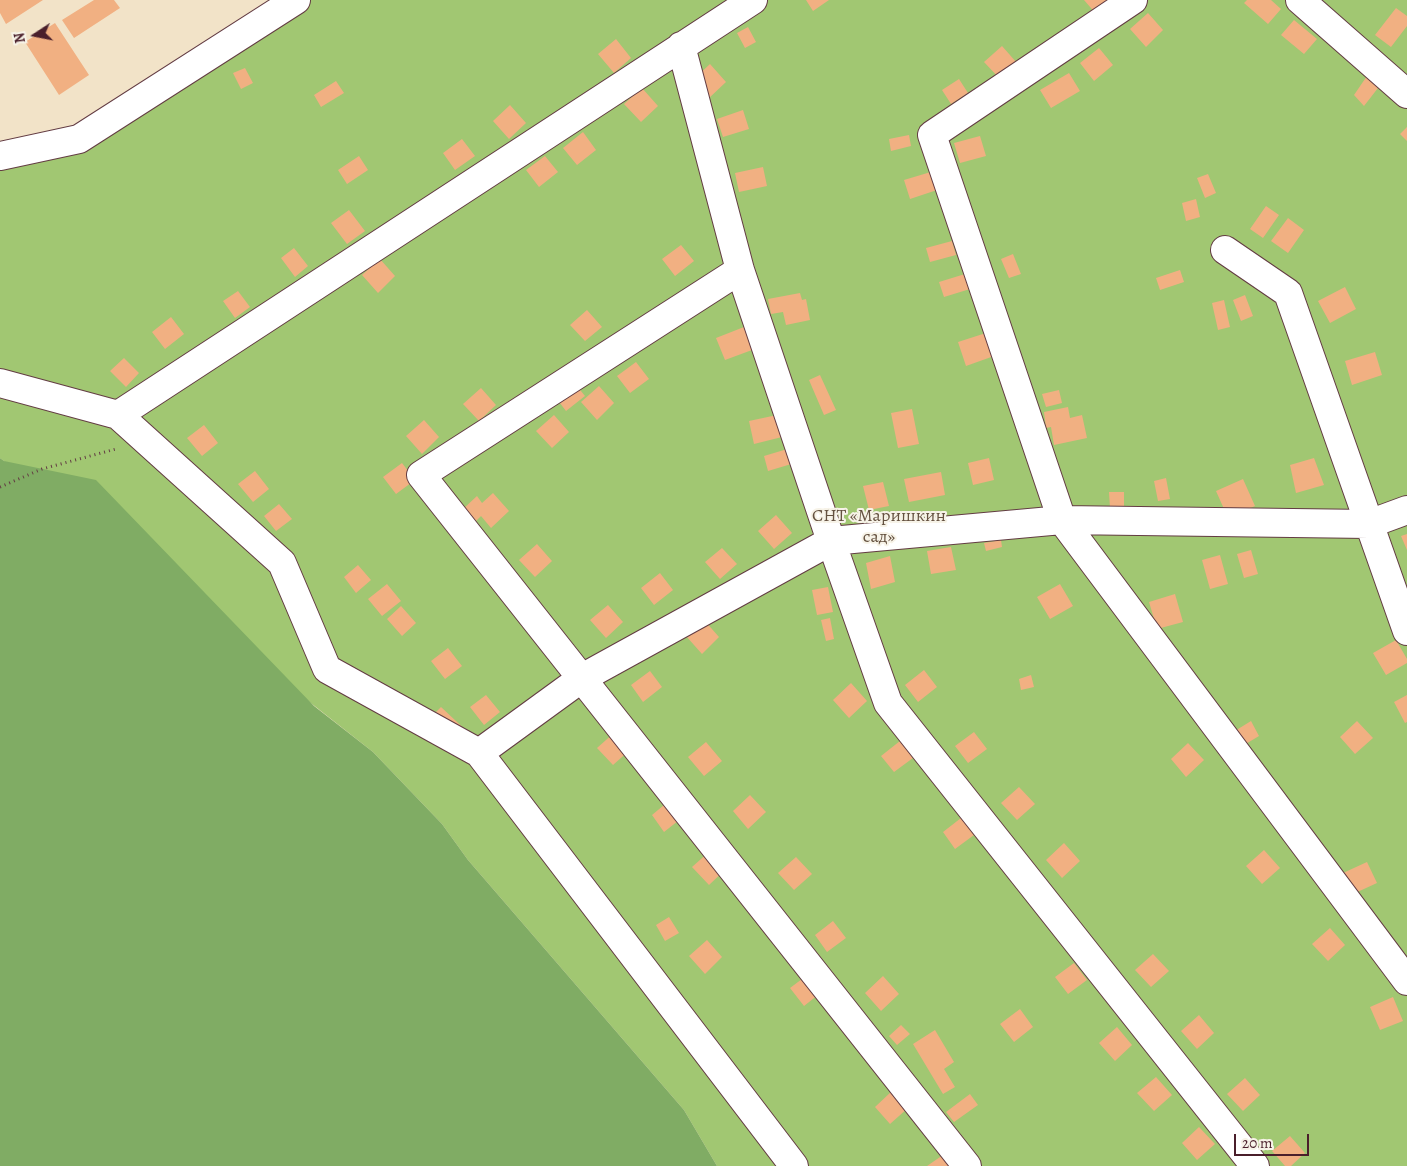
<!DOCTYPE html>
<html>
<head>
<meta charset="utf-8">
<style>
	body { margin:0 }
	#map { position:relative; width:1407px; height:1166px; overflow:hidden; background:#f2e3c8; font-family:Alegreya,serif }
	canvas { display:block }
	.north { position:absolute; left:10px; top:10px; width:50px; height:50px; -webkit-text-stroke:4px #f7f3e8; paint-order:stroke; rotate:259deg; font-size:14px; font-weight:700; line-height:20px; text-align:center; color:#4a1f2b }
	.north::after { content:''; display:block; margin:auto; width:18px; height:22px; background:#4a1f2b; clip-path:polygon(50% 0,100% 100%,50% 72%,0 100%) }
	.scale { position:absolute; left:1234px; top:1134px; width:75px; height:22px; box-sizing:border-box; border:2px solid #4a1f2b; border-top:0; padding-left:6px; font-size:15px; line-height:18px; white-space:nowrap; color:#4a1f2b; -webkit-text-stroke:4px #f7f3e8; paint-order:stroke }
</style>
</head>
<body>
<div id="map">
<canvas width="1407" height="1166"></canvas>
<div class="north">N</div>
<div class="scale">20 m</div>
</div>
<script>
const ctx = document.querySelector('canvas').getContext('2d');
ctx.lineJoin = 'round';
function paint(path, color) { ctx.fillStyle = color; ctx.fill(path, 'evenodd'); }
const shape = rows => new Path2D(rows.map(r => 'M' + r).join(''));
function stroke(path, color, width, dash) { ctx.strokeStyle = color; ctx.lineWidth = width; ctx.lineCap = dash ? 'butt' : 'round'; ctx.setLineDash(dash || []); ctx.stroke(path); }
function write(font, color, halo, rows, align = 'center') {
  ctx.font = font + ' Alegreya,serif'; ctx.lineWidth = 4; ctx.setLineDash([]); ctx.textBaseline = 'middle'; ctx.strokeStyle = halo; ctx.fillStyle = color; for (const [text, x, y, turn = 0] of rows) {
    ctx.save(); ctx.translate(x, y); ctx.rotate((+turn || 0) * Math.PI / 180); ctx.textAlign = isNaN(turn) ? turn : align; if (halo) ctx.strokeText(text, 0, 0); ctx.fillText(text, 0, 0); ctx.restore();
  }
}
paint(shape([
	[296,0,1407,0,1407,1166,717,1166,684,1110,468,860,442,824,373,752,0,458,0,156,79,139]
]), '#a1c772');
paint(shape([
	[0,458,4,461,96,480,314,706,373,752,442,824,468,860,684,1110,717,1166,0,1166]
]), '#80ac64');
paint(shape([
	[0,0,43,0,6,24,0,13],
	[94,0,114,0,120,8,74,38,62,20],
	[806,0,829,0,813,11],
	[1084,0,1114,0,1097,15],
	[1247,0,1271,0,1281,9,1268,24,1244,3],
	[1396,8,1407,16,1407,26,1391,47,1375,35],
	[1148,13,1163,30,1146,47,1130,29],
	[1294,20,1317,39,1304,54,1281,35],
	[55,23,89,75,59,95,25,42],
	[748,27,756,42,745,48,737,33],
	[616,39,631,58,614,73,598,54],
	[1002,46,1017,63,1000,79,984,62],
	[1099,48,1113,65,1094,81,1080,63],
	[710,64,726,82,708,99,692,81],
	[245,68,253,83,241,89,233,73],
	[1069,73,1080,91,1051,108,1040,90],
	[1367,76,1378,88,1364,106,1354,95],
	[959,79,968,93,951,104,942,90],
	[336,81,344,93,321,107,314,95],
	[642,88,658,106,641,122,624,104],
	[510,105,526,123,509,139,493,121],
	[743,110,749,129,723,137,717,119],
	[1407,127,1407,141,1400,134],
	[583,132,596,150,577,165,563,148],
	[909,135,911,146,891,151,889,139],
	[980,136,986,156,960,163,954,143],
	[462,139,475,156,455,170,443,153],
	[359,156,368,170,347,184,338,170],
	[545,156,558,172,539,187,526,170],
	[763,167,767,186,739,192,735,173],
	[934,171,940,189,910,199,904,180],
	[1208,174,1216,193,1205,198,1197,178],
	[1196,199,1200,217,1186,221,1182,203],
	[1266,206,1279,215,1263,238,1250,229],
	[349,210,365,231,347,244,331,223],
	[1288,218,1304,230,1288,253,1271,241],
	[952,241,956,255,930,262,926,248],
	[681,245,694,261,675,276,662,259],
	[294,248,308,266,295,277,281,258],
	[1013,254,1021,274,1009,278,1001,259],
	[380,259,395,276,378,293,362,275],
	[1180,270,1184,282,1160,290,1156,278],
	[965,274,970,289,944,297,939,282],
	[1345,287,1356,309,1330,323,1318,301],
	[238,291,250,307,235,318,223,301],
	[800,293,802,300,806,299,810,320,786,325,783,312,771,314,768,299],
	[1245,295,1253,316,1241,321,1233,300],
	[1224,300,1230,327,1218,330,1212,303],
	[587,310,602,327,585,341,570,325],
	[171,317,184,334,165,349,152,332],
	[744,327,752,350,725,360,716,338],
	[986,333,994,356,966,366,958,342],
	[1375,352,1382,375,1352,385,1345,361],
	[124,358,139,373,126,387,110,371],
	[636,362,649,379,630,393,617,376],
	[820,375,836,410,824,415,809,380],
	[572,380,585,396,566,411,553,394],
	[599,386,614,403,597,420,581,402],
	[481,388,496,405,479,421,463,404],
	[1059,390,1062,403,1046,407,1042,394],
	[1068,407,1070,418,1082,415,1087,438,1054,445,1051,427,1046,428,1044,412],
	[912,409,919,444,898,448,891,413],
	[554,415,569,432,552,448,536,431],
	[777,415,782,437,754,444,749,421],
	[424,420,439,437,422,454,406,436],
	[204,425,218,443,202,456,187,438],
	[794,447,798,462,768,471,764,456],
	[989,458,994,480,973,485,968,463],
	[1314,458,1324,485,1296,493,1290,465],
	[402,463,415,480,396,494,383,477],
	[255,471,269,489,253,502,238,484],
	[941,472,945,495,909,502,904,479],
	[1166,478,1170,499,1158,501,1154,481],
	[1243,479,1255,506,1228,518,1216,491],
	[883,482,889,506,869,510,863,486],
	[1109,492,1124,492,1124,508,1110,508],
	[493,493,509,511,491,528,481,516,474,523,462,510,477,496,482,503],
	[279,504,292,519,276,531,264,516],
	[776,515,792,533,774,549,758,531],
	[1407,534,1407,550,1401,536],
	[1001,540,1002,547,986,551,984,543],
	[537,544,552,561,535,577,519,560],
	[951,547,956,570,931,574,927,551],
	[722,548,737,564,720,579,705,562],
	[1251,550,1258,574,1244,578,1237,554],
	[1220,555,1228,584,1210,589,1202,560],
	[890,556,895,582,871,589,866,563],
	[358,565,371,580,356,593,344,577],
	[660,573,673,590,654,605,641,588],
	[387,584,401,601,382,616,368,599],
	[1060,584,1073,606,1050,619,1037,597],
	[828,587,833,612,817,615,812,590],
	[1175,594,1183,622,1157,629,1149,602],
	[608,605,623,622,606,638,590,620],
	[401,606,416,623,402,636,387,619],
	[830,618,834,639,826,641,821,620],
	[704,620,719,637,702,654,686,636],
	[1396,640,1407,659,1407,663,1386,675,1373,653],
	[448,648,462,666,445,679,431,661],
	[924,670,937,687,918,702,905,685],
	[650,671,662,687,643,702,631,685],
	[1031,675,1034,687,1021,690,1019,679],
	[851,683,867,701,849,718,833,700],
	[486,695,500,712,484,725,470,707],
	[1407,695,1407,722,1405,723,1394,702],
	[441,707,472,736,434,714],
	[1251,721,1259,736,1239,748,1230,734],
	[1357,721,1373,738,1355,754,1340,737],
	[615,732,631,749,613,765,597,748],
	[974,732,987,749,968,763,955,746],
	[900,741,913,758,894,772,881,756],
	[706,742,722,761,704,776,688,757],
	[1188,743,1204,760,1186,777,1171,759],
	[1019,787,1035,804,1017,820,1001,803],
	[750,795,766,812,748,829,733,811],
	[670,800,683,817,664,832,652,815],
	[961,818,974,835,955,849,943,832],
	[1064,843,1080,861,1062,878,1046,860],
	[1264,850,1280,868,1262,884,1246,866],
	[710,851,726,869,709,885,692,867],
	[796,857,812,874,794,890,778,873],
	[1367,862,1377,883,1353,894,1343,873],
	[669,917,679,933,665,941,656,925],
	[833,921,846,938,827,952,815,935],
	[1330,928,1345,945,1328,961,1312,944],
	[707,940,722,957,705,974,689,956],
	[1153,954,1169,971,1151,987,1135,970],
	[1074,963,1087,980,1068,994,1055,977],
	[810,973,823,991,804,1006,790,988],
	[883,976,899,994,881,1011,865,993],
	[1393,997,1403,1021,1380,1030,1370,1007],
	[1020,1009,1033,1027,1014,1042,1000,1024],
	[1199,1015,1214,1033,1197,1049,1181,1031],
	[901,1025,910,1034,897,1045,889,1036],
	[1117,1027,1132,1045,1115,1061,1099,1043],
	[935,1030,954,1062,944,1069,955,1087,943,1094,913,1044],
	[1156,1077,1172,1095,1154,1111,1137,1093],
	[1245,1078,1260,1095,1243,1111,1227,1094],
	[892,1091,908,1108,890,1124,875,1107],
	[970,1094,978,1105,954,1122,946,1112],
	[1199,1127,1215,1144,1197,1160,1182,1143],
	[1290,1136,1305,1153,1291,1166,1285,1166,1272,1151],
	[943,1155,951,1166,927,1166]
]), '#f1b082');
const minor = shape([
	[1133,0,932,135,1062,520,1407,981],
	[1300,0,1407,94],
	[681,46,740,270,831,541,888,703,1255,1166],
	[0,156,79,139,296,0],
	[1225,250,1288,293,1407,631],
	[740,270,421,475,967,1166],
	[0,383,118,415,282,563,327,669,479,753,794,1166],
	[118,415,753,0],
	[479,753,582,678,831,541,1062,520,1369,524,1407,510]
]);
stroke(minor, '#633c43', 30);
stroke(shape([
	[0,487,42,469,116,449]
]), '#633c43', 3, [1, 4]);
stroke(minor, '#fff', 28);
write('18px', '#645140', '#f7f3e8', [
	["СНТ «Маришкин",879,517],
	["сад»",879,538]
]);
</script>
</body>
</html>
